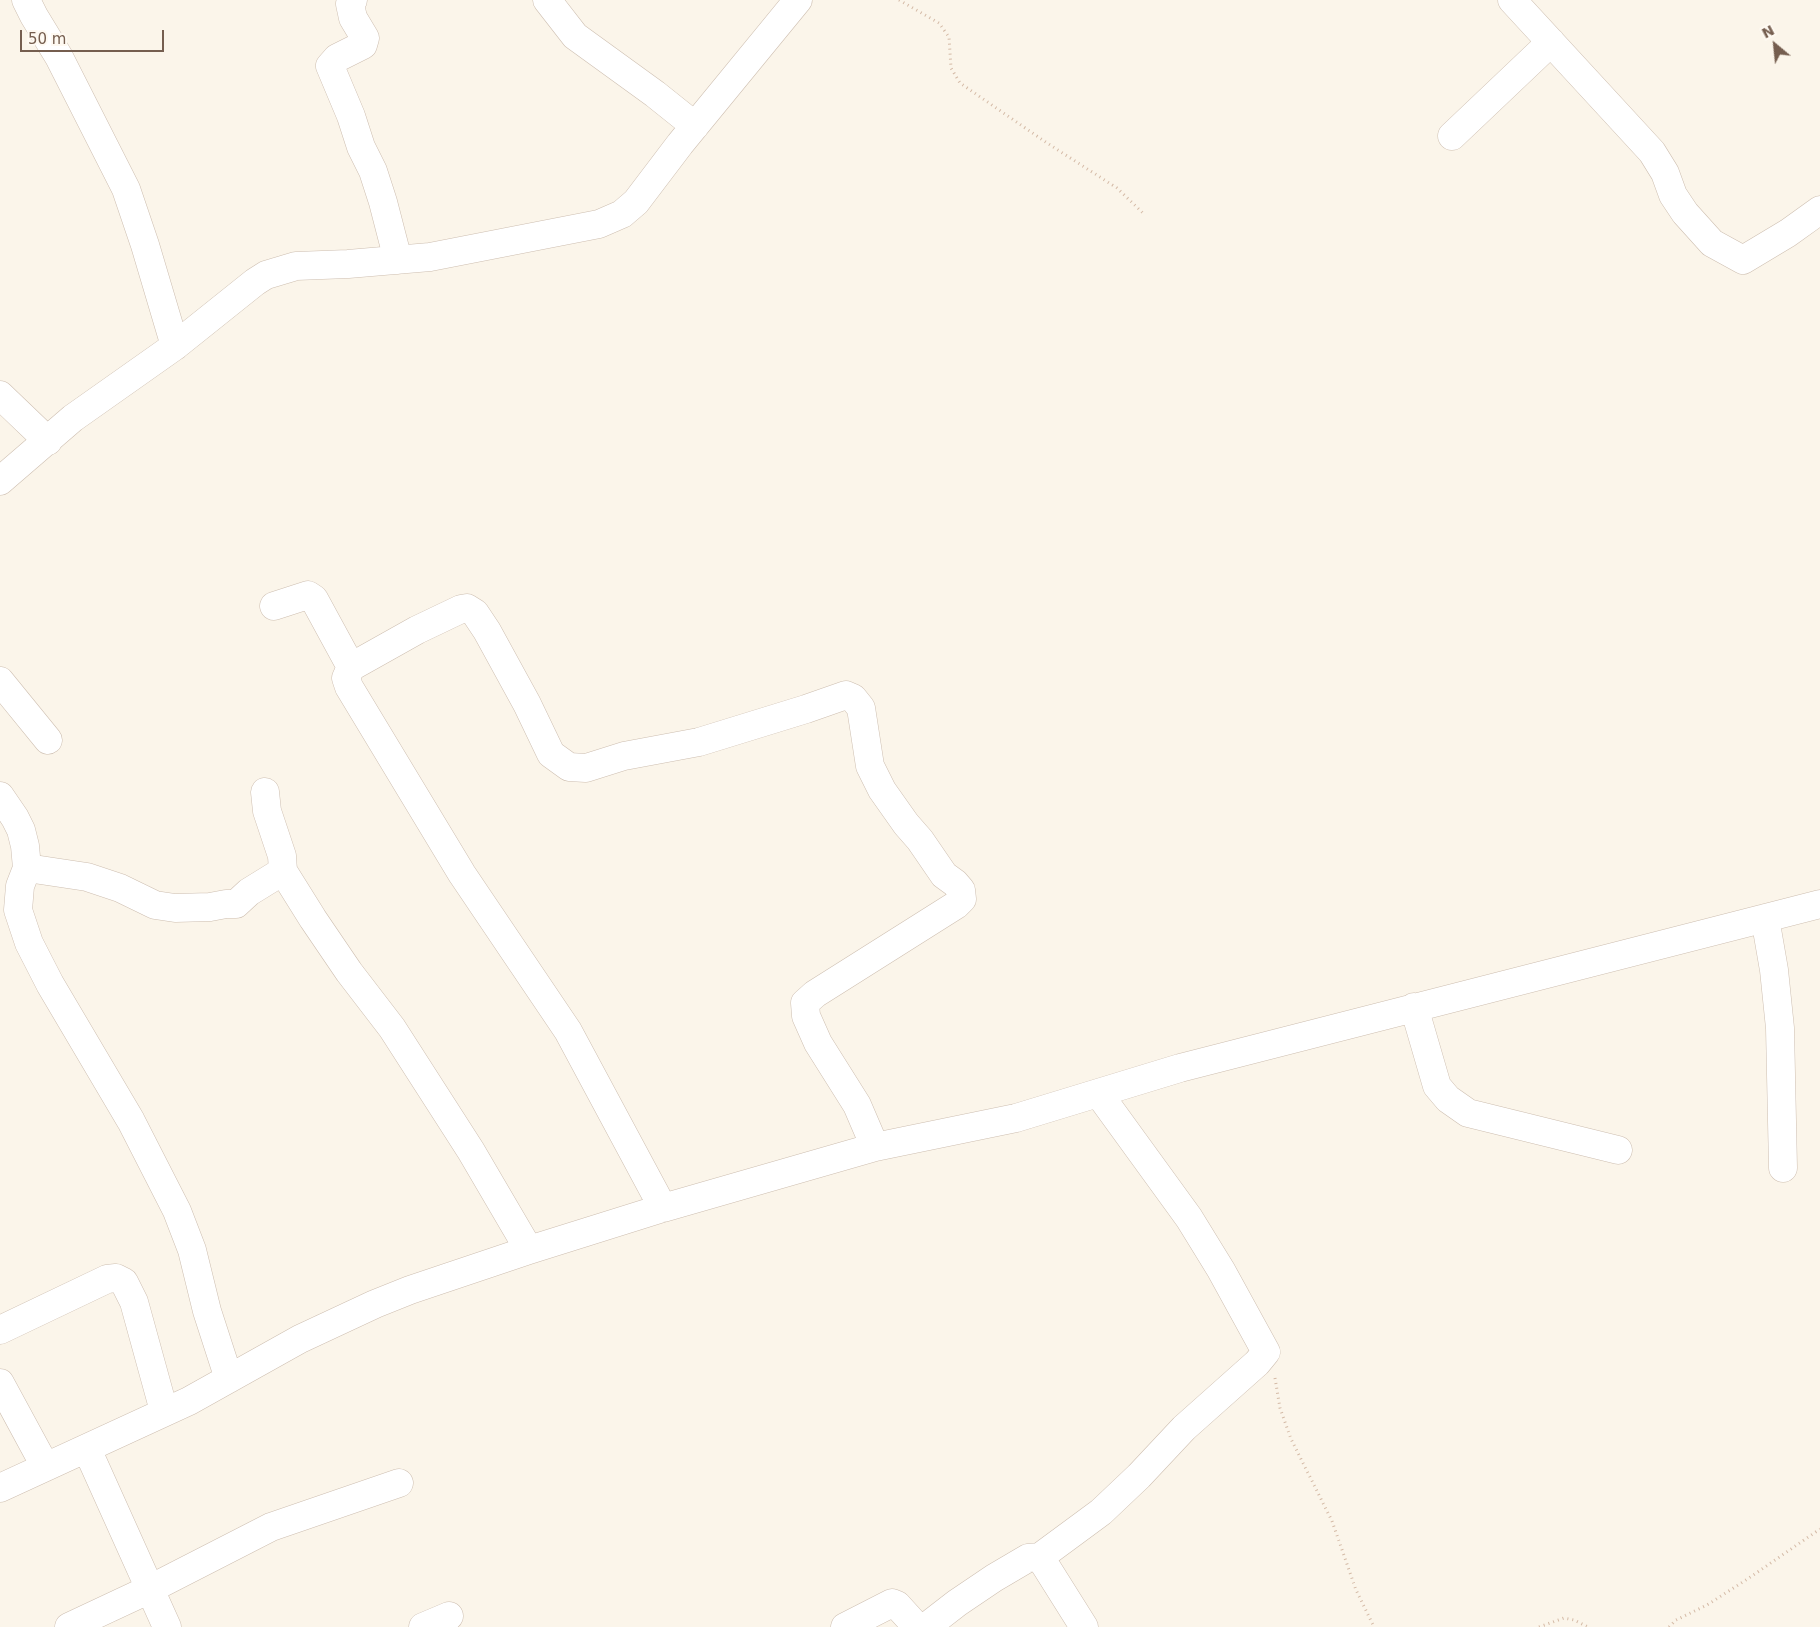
<!DOCTYPE html>
<html>
<head>
<meta charset="utf-8">
<style>
	body { margin:0 }
	#map { position:relative; width:1820px; height:1627px; overflow:hidden; background:#fbf5ea; font-family:"DejaVu Sans",sans-serif }
	canvas { display:block }
	.north { position:absolute; left:1750px; top:20px; width:50px; height:50px; -webkit-text-stroke:4px #fef9f1; paint-order:stroke; rotate:332deg; font-size:14px; font-weight:700; line-height:20px; text-align:center; color:#755e4f }
	.north::after { content:''; display:block; margin:auto; width:18px; height:22px; background:#755e4f; clip-path:polygon(50% 0,100% 100%,50% 72%,0 100%) }
	.scale { position:absolute; left:20px; top:30px; width:144px; height:22px; box-sizing:border-box; border:2px solid #755e4f; border-top:0; padding-left:6px; font-size:15px; line-height:18px; white-space:nowrap; color:#755e4f; -webkit-text-stroke:4px #fef9f1; paint-order:stroke }
</style>
</head>
<body>
<div id="map">
<canvas width="1820" height="1627"></canvas>
<div class="north">N</div>
<div class="scale">50 m</div>
</div>
<script>
const ctx = document.querySelector('canvas').getContext('2d');
ctx.lineJoin = 'round';
const shape = rows => new Path2D(rows.map(r => 'M' + r).join(''));
function stroke(path, color, width, dash) { ctx.strokeStyle = color; ctx.lineWidth = width; ctx.lineCap = dash ? 'butt' : 'round'; ctx.setLineDash(dash || []); ctx.stroke(path); }
const minor = shape([
	[26,0,34,16,59,57,126,189,145,245,175,346],
	[353,0,350,4,353,18,365,38,363,45,337,58,330,66,351,116,361,147,373,171,383,202,398,260],
	[547,0,575,36,655,94,695,126],
	[1512,0,1652,152,1665,173,1673,195,1685,213,1712,243,1743,260,1788,233,1820,210],
	[1452,136,1551,42],
	[0,395,48,441],
	[0,481,73,418,175,346,255,282,266,275,296,266,348,264,430,257,599,224,622,214,636,202,680,144,798,0],
	[274,606,308,595,314,599,351,667],
	[0,681,48,740],
	[0,796,15,818,21,830,25,846,27,868,20,886,18,910,29,943,50,984,131,1121,177,1211,192,1250,207,1311,229,1379],
	[27,868,87,877,120,888,155,905,175,908,210,907,226,904,236,904,249,892,283,871,282,856,267,811,265,792],
	[283,871,313,919,349,972,392,1028,471,1151,529,1250],
	[1765,918,1774,970,1780,1028,1783,1168],
	[1414,1007,1437,1086,1448,1099,1468,1113,1618,1150],
	[663,1208,568,1031,462,874,349,687,346,678,351,667,417,630,461,609,467,608,475,613,487,631,527,704,551,754,569,767,586,768,624,756,699,742,806,709,846,695,853,698,861,708,870,766,882,790,906,824,920,840,944,875,955,883,961,890,962,899,956,905,815,994,805,1003,806,1016,818,1043,857,1105,875,1147],
	[0,1330,107,1279,116,1278,124,1282,134,1302,164,1411],
	[0,1383,45,1466],
	[87,1449,167,1627],
	[0,1488,189,1401,300,1339,375,1304,410,1290,529,1250,663,1208,875,1147,1016,1118,1180,1068,1820,904],
	[69,1627,150,1589,271,1527,399,1483],
	[423,1627,449,1616],
	[845,1627,892,1603,897,1605,917,1627],
	[926,1627,957,1603,994,1578,1028,1558,1040,1557],
	[1084,1627,1040,1557,1101,1512,1139,1476,1184,1428,1257,1363,1266,1352,1221,1270,1189,1218,1099,1094]
]);
stroke(minor, '#cdbeb0', 29);
stroke(shape([
	[899,0,939,23,949,37,951,68,960,83,1047,143,1117,188,1145,215],
	[1275,1378,1280,1408,1291,1439,1332,1521,1356,1590,1374,1627],
	[1539,1627,1564,1618,1574,1620,1588,1627],
	[1669,1627,1676,1620,1707,1605,1749,1578,1820,1529]
]), '#d4baa6', 3, [1, 4]);
stroke(minor, '#fff', 28);
</script>
</body>
</html>
